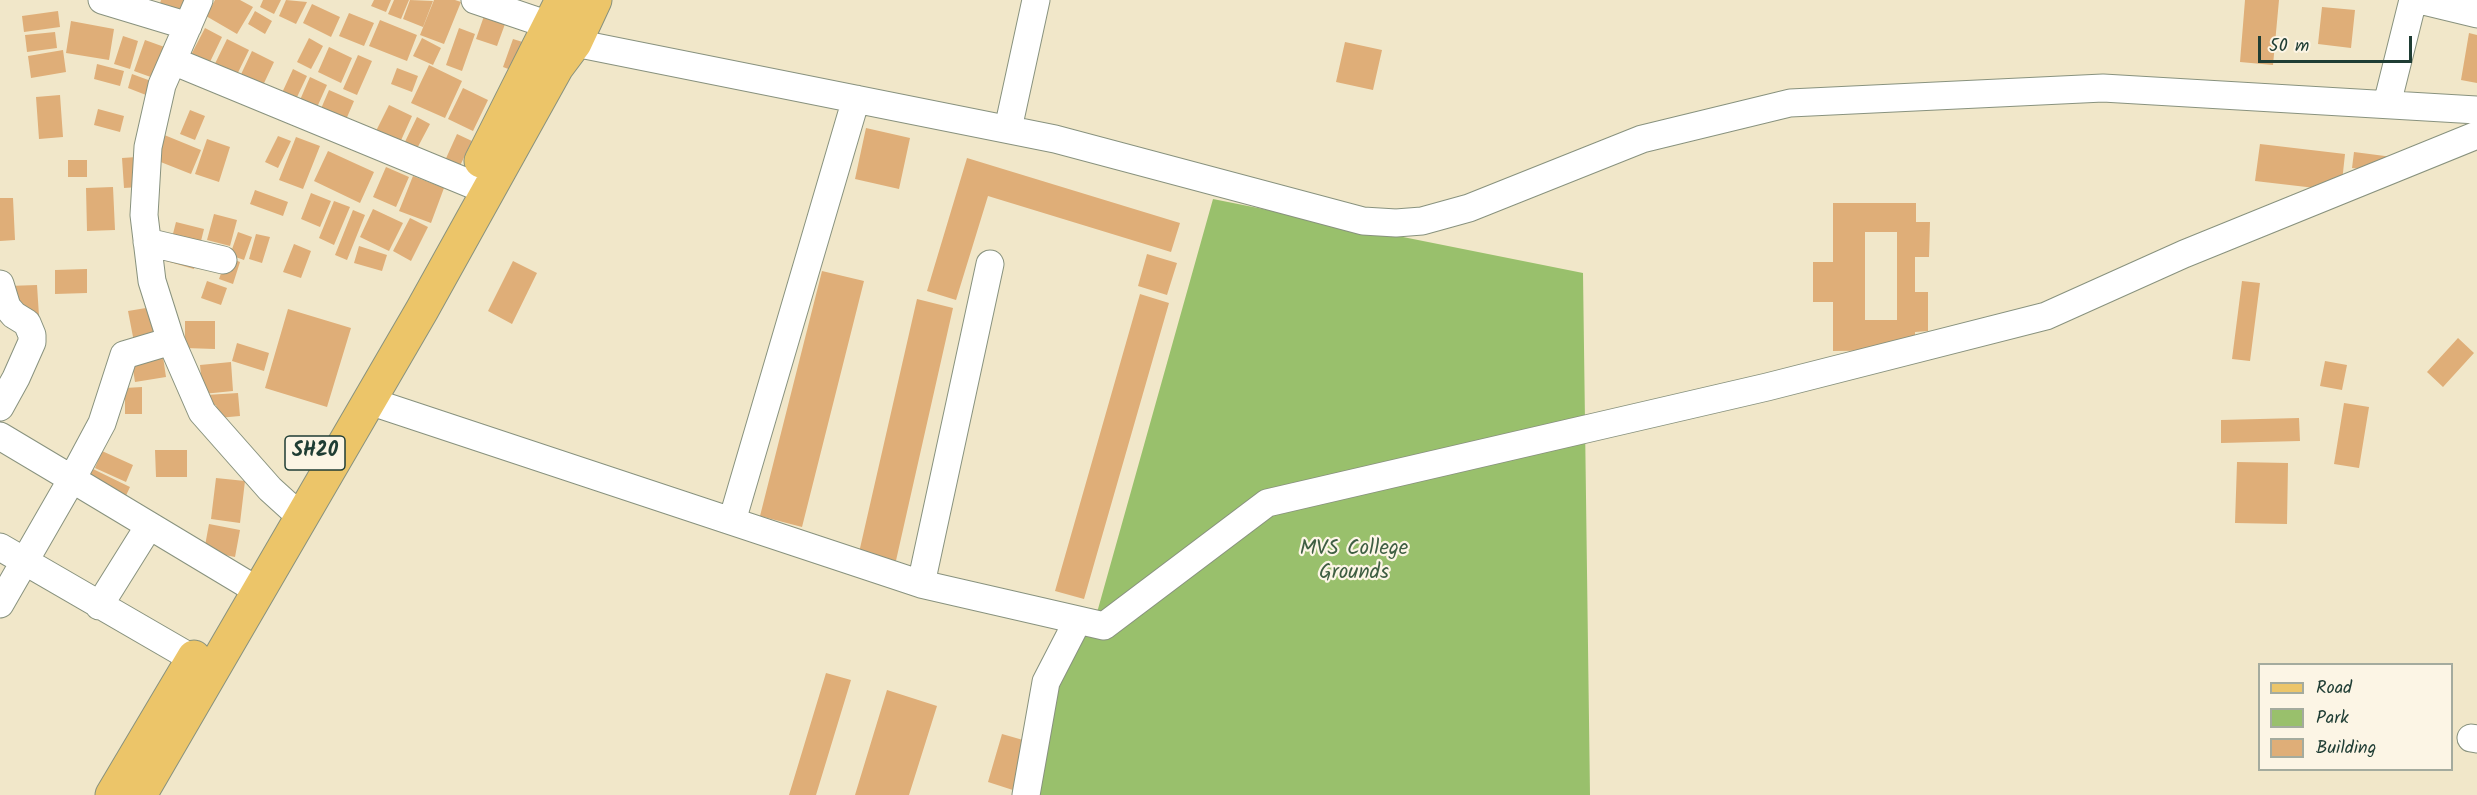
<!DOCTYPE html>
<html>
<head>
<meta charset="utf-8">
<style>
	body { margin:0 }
	#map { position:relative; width:2477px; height:795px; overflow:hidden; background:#f1e7c9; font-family:Kalam,sans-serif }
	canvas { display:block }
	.legend { position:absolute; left:2258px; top:663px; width:195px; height:108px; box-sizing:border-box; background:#fcf5e5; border:2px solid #a4ab9e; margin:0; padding:8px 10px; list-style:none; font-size:18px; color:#1f3d34 }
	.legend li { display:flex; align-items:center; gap:12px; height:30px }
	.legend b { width:30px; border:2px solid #a4ab9e }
	.scale { position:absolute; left:2258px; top:36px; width:154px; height:27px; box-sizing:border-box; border:3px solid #1f3d34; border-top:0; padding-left:8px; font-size:18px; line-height:21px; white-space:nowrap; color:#1f3d34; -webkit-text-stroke:4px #fcf5e5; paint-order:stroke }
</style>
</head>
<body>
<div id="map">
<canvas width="2477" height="795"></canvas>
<ul class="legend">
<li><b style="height:8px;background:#ecc569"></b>Road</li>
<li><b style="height:16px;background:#99c06c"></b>Park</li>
<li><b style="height:16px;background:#dfae78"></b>Building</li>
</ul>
<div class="scale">50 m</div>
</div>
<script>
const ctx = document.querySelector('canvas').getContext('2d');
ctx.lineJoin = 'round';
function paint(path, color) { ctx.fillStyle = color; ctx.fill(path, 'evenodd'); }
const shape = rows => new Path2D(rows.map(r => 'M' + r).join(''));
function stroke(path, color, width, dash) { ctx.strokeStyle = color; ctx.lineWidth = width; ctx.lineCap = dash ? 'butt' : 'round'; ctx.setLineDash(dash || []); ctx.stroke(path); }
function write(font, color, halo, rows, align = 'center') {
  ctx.font = font + ' Kalam,sans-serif'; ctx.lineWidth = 4.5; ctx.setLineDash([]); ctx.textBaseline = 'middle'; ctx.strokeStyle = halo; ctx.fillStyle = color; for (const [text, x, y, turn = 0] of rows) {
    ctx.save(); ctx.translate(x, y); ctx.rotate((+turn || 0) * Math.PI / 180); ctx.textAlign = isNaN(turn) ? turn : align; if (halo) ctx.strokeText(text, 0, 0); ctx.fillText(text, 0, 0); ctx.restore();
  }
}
paint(shape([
	[1213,199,1583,273,1590,795,1025,795,1050,693,1098,609]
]), '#99c06c');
paint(shape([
	[161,0,188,0,183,15,159,7],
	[215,0,240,0,253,7,237,34,206,16],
	[263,0,281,0,274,14,260,7],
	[286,0,307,2,296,24,279,16],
	[374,0,391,0,386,12,371,6],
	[394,0,409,0,401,19,388,14],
	[410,0,433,1,423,27,403,19],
	[434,0,455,0,461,2,444,44,420,35],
	[2245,0,2279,0,2273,65,2240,62],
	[312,4,340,17,331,37,303,23],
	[2322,7,2355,10,2351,48,2318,44],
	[58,11,60,27,24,32,22,16],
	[255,11,272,21,265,34,248,24],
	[349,13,374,23,364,46,339,36],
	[484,16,505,24,497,46,476,39],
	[380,20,417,35,407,61,369,46],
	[71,21,114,29,109,60,66,53],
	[205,28,222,37,209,64,191,55],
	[459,28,475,34,462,71,446,65],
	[55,32,57,48,27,52,25,35],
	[2469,33,2477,35,2477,83,2461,80],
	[123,36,138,41,130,69,114,64],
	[309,38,323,46,311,69,297,62],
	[422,38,441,48,433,65,413,56],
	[227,39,249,50,231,87,209,76],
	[513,39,529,44,519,73,503,67],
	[145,40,170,49,159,80,134,71],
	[1345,42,1382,50,1373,90,1336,82],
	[329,47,352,58,341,83,318,72],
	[63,50,66,72,31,78,28,56],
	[252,51,274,62,257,98,235,87],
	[358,55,372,61,357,95,343,89],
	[97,64,124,71,120,86,94,79],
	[429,65,462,81,445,118,411,103],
	[397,68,418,76,412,92,391,84],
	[293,69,307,76,289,114,275,108],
	[132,74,151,81,146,95,128,88],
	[310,77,327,85,310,123,293,116],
	[463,88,488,100,473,131,448,119],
	[329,90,354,101,339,136,314,125],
	[60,95,63,137,39,139,36,97],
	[389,105,412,116,398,147,374,135],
	[98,109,124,116,120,132,94,125],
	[190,110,205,116,195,140,180,134],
	[417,117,430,124,412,158,400,152],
	[866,128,910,138,899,189,855,179],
	[157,132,201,150,191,174,148,157],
	[457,134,472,141,457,172,443,165],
	[278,136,291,141,278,168,265,162],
	[296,137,320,146,303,189,279,180],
	[207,139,230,147,219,182,195,174],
	[2260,144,2345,154,2341,191,2255,181],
	[328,151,374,172,360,203,314,181],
	[2354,152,2408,159,2406,175,2352,168],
	[137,157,139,187,124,188,122,158],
	[967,158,1180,223,1171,252,988,196,956,300,927,291],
	[68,160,87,160,87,177,68,177],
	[386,167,409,177,396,207,373,197],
	[413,176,444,188,431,223,399,211],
	[113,187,115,230,87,231,86,188],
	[255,190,288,202,283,216,250,204],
	[311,193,331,201,320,227,301,219],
	[0,198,13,198,15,240,0,241],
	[334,201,350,207,334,245,319,238],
	[1833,203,1916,203,1916,222,1930,222,1929,257,1915,257,1915,292,1928,292,1928,331,1915,332,1915,350,1833,351,1833,302,1813,302,1813,262,1833,262],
	[1865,232,1897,232,1897,320,1865,320],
	[373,209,403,223,389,251,360,237],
	[353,210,365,215,347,260,335,255],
	[214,214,237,220,230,246,207,240],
	[410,218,428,227,411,261,393,251],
	[176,222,204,229,194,269,166,261],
	[238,232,252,237,244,260,230,255],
	[256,234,270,237,262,263,249,259],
	[294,244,311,251,301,278,283,272],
	[359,246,387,255,382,271,354,263],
	[1147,254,1177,263,1167,295,1138,286],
	[227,257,240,262,233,284,219,279],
	[513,261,537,273,512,324,488,311],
	[87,269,87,293,55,294,55,270],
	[822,271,864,281,802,527,760,516],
	[207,281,227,288,221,305,201,298],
	[2242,281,2260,283,2250,361,2232,359],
	[37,285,39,316,9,317,8,286],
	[1140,294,1169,303,1084,599,1055,591],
	[917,299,953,308,895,565,858,557],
	[152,307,157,338,134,342,128,311],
	[288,309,351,328,327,407,265,388],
	[185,321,215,321,215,349,185,348],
	[2458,338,2474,353,2443,387,2427,372],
	[237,343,269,353,264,371,232,361],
	[162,350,166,377,135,382,131,356],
	[2325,361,2347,365,2342,390,2320,386],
	[231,362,233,391,203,394,200,365],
	[142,387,142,414,125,414,125,388],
	[238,393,240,416,218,418,216,405,206,406,206,395],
	[2344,403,2369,407,2359,468,2334,464],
	[2299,418,2300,441,2221,443,2221,420],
	[155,450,187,450,187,477,156,477],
	[102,451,133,465,126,482,95,468],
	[2237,462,2288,463,2287,524,2235,523],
	[93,469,130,487,123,502,86,484],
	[216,478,245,481,240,523,211,519],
	[209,524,240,530,235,557,204,551],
	[826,673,851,680,816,795,789,795],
	[887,690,937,706,909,795,855,795],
	[1002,734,1030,742,1016,791,988,782]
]), '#dfae78');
const minor = shape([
	[102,0,188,26],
	[199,0,162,85,148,147,144,215,152,281,171,341,202,412,270,489,302,518],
	[475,0,549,25,575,43,1055,139,1363,221,1396,223,1422,221,1469,208,1642,139,1790,103,2103,88,2477,110],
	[2419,0,2477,14],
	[173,61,488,191],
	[2387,104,2413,0],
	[1008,129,1036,0],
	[147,242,223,260],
	[0,284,7,307,14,315,27,323,32,335,32,342,16,378,0,407],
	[369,401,921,584,1104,626,1267,503,1767,387,2046,316,2184,254,2477,135],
	[0,436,72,479,102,423,124,355,171,341],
	[732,521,856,99],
	[0,547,209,668],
	[921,584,990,264],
	[0,604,72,479,260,592],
	[99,606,149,526],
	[2471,738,2477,739],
	[1026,795,1046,682,1078,620]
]);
const major = shape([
	[481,161,562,0],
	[112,795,194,657],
	[140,795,422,310,557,67,575,43,595,0]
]);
stroke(minor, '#88927e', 29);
stroke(major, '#88927e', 35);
stroke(minor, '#fff', 27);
stroke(major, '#ecc569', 33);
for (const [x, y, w] of [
	[315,453,60]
]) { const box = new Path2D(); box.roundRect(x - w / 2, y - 17, w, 34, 4.5); ctx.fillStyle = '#fcf5e5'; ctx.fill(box); stroke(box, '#1f3d34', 1.5); }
write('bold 20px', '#1f3d34', null, [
	["SH20",315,453]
]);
write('21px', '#3e5e42', '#fcf5e5', [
	["MVS College",1354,550],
	["Grounds",1354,574]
]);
</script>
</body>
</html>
